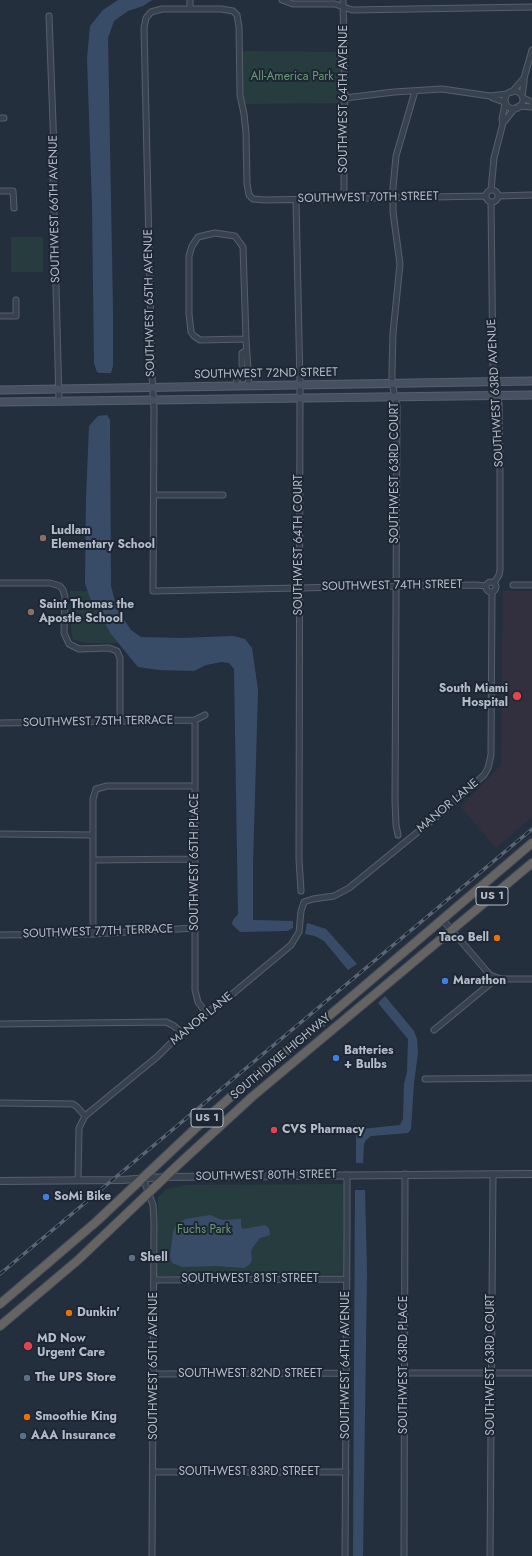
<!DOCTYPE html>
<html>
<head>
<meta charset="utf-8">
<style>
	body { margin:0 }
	canvas { display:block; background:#242f3e }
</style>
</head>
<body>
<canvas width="532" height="1556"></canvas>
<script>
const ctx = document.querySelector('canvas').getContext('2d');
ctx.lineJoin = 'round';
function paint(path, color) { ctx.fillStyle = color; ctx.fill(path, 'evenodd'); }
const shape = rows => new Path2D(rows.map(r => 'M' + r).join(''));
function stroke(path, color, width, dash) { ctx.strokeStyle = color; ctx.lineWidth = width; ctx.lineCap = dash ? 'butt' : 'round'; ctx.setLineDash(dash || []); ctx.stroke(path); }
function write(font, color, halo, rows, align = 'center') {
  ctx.font = font + ' Jost,sans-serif'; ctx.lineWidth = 4; ctx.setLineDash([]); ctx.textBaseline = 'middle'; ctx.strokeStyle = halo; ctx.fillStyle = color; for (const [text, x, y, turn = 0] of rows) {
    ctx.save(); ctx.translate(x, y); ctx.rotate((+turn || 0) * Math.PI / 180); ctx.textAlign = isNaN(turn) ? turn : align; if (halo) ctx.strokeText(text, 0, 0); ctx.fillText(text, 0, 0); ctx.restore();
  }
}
paint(shape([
	[503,591,532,591,532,817,496,848,461,807,501,765]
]), '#32303f');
paint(shape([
	[242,51,341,52,343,103,244,104],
	[11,237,43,237,43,272,11,272],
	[70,591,88,591,111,634,118,643,87,643,73,640,71,629],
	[344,1184,343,1275,157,1276,158,1197,167,1189,187,1185]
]), '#263c3f');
paint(shape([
	[118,0,152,0,143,6,128,11,114,21,108,38,113,310,113,366,111,373,100,373,97,372,94,363,92,205,87,58,90,26,103,10],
	[107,415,110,420,111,586,117,609,131,630,141,637,181,638,233,636,245,639,252,648,258,690,253,864,253,920,293,921,293,928,287,931,240,932,232,924,233,920,238,914,234,669,229,663,221,662,206,665,194,671,159,670,138,667,111,634,90,598,85,583,86,499,89,426,98,416],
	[307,923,326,929,357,964,348,970,324,941,315,936,305,934],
	[385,996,414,1031,417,1039,418,1053,414,1083,411,1129,408,1133,371,1136,366,1140,364,1144,363,1163,356,1163,356,1132,361,1129,400,1125,403,1119,404,1084,407,1072,408,1039,378,1003],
	[355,1190,365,1190,367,1273,363,1556,353,1556],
	[210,1215,222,1220,241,1219,241,1226,243,1229,265,1225,269,1228,270,1235,260,1238,253,1247,251,1252,252,1260,249,1265,244,1268,215,1266,182,1267,172,1263,170,1256,173,1232,176,1225,179,1222,186,1219]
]), '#394c67');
const minor = shape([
	[190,0,190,9],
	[282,0,293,4,335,4,352,10,532,7],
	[343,0,345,98,344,119,344,198],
	[49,16,54,150,53,172,59,402],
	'505 100a9 9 0 1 1 18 0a9 9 0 1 1-18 0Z',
	[512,92,524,78],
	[490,96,493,98,504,102],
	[522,96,524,82,524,78,532,50],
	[345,98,394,92,442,89,490,96,507,94],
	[523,98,532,102],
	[519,106,532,107],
	[0,118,4,118],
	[503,123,515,108],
	[491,190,494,158,503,123,502,119,505,104],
	'486 196a6 6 0 1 1 12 0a6 6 0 1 1-12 0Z',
	[0,191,13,191,14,208],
	[486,196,265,200,253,199,249,195,247,184,246,133,244,114,240,95,239,27,237,15,233,11,221,9,162,9,151,12,146,18,144,28,152,376,154,409,153,591,395,586,476,585,486,586],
	[498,196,532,195],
	[296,200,300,385,299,859,301,891],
	[491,202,493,371,499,404,500,475,500,570,499,575,494,583],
	[215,233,235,236,243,247,246,339,200,340,194,336,191,332,189,314,189,256,192,246,198,237,215,233],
	[0,316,16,316,16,300],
	[246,339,249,386],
	[235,386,237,380,242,373,242,353,246,351],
	[154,495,223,495],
	'486 587a5 5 0 1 1 10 0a5 5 0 1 1-10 0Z',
	[0,583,50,583,60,586,63,590,65,597,64,633,69,644,79,649,109,648,117,651,120,658,120,722],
	[513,585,532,585],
	[195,720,195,990,198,1002,206,1013],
	[0,723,195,720,205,715],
	[0,834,93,835],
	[398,835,396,825,395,800,397,406,392,383,392,372,393,333,400,264,393,212,393,188,396,156,415,91],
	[93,860,195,859],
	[442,919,490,975,501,979,532,979],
	[93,934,93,799,96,789,107,786,195,786],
	[0,935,93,934,195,928],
	[0,1024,166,1022,174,1026,182,1033],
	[434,1030,497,978],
	[425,1079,532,1078],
	[0,1103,73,1104,77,1107,85,1116],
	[345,1175,347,1180,347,1229,345,1556],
	[143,1178,153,1205,154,1221,152,1556],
	[78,1180,79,1128,85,1116,158,1056,175,1039,206,1013,230,996,291,945,299,932,301,911,304,902,313,899,334,896,349,888,441,813,484,775,488,768,491,755,492,592],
	[154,1280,347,1279],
	[404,1373,532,1373],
	[153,1374,346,1373],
	[153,1472,346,1472],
	[404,1556,405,1174],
	[490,1556,493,1174]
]);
const tertiary = shape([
	[0,1181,122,1180,165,1177,532,1174]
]);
const secondary = shape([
	[0,390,532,381],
	[0,402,532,395]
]);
const trunk = shape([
	[0,1304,96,1222,199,1125,243,1086,323,1021,532,843],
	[0,1326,78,1260,180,1163,253,1096,532,863]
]);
stroke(minor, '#565f6c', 7);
stroke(tertiary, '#565f6c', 8);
stroke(secondary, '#565f6c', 9);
stroke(trunk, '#434c59', 10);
stroke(minor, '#38414e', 5);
stroke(tertiary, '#38414e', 6);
stroke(secondary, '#465061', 7);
stroke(trunk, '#656462', 8);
const rail = shape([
	[0,1274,532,829]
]);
stroke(rail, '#5a6575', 3.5);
stroke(rail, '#1d2633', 2, [6]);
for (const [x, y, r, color] of [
	[43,538,4,"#8d6e63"],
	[31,612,4,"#8d6e63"],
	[517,696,5,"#e0444e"],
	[497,938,4,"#e8710a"],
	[445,981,4,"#3f7fe0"],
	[336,1058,4,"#3f7fe0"],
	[274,1130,4,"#e0444e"],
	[46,1197,4,"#3f7fe0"],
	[132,1258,4,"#5c6f8a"],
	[69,1313,4,"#e8710a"],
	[28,1346,5,"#e0444e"],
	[27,1378,4,"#5c6f8a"],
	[27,1417,4,"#e8710a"],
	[23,1436,4,"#5c6f8a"]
]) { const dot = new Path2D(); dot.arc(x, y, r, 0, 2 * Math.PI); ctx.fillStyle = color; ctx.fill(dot); stroke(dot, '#1d2633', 1.5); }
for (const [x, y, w] of [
	[492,896,32],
	[207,1118,32]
]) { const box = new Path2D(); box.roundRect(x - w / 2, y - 9, w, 18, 3); ctx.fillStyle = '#1d2633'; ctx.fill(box); stroke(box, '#b4bcc9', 1); }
write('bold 11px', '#b4bcc9', null, [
	["US 1",492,896],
	["US 1",207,1118]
]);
write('12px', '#6b9a76', '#1d2633', [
	["All-America Park",292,77],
	["Fuchs Park",204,1230]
]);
write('12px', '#b4bcc9', '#1d2633', [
	["SOUTHWEST 64TH AVENUE",344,99,-90],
	["SOUTHWEST 70TH STREET",368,198,-1],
	["SOUTHWEST 66TH AVENUE",55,209,-91],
	["SOUTHWEST 65TH AVENUE",150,303,-91],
	["SOUTHWEST 72ND STREET",266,374,-1],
	["SOUTHWEST 63RD AVENUE",496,393,-93],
	["SOUTHWEST 63RD COURT",395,473,-90],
	["SOUTHWEST 64TH COURT",299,545,-90],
	["SOUTHWEST 74TH STREET",392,586,-1],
	["SOUTHWEST 75TH TERRACE",98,722,-1],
	["MANOR LANE",448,806,-40],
	["SOUTHWEST 65TH PLACE",195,862,-90],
	["SOUTHWEST 77TH TERRACE",98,932,-2],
	["MANOR LANE",202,1019,-39],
	["SOUTH DIXIE HIGHWAY",281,1057,-40],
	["SOUTHWEST 80TH STREET",266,1176,-1],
	["SOUTHWEST 81ST STREET",250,1279],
	["SOUTHWEST 64TH AVENUE",346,1365,-90],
	["SOUTHWEST 63RD PLACE",404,1365,-90],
	["SOUTHWEST 63RD COURT",491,1365,-90],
	["SOUTHWEST 65TH AVENUE",154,1366,-90],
	["SOUTHWEST 82ND STREET",250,1374],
	["SOUTHWEST 83RD STREET",249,1472]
]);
write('bold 12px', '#b4bcc9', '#1d2633', [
	["Ludlam",51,531],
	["Elementary School",51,545],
	["Saint Thomas the",39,605],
	["Apostle School",39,619],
	["South Miami",508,689,"right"],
	["Hospital",508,703,"right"],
	["Taco Bell",489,938,"right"],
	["Marathon",453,981],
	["Batteries",344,1051],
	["+ Bulbs",344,1065],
	["CVS Pharmacy",282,1130],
	["SoMi Bike",54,1197],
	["Shell",140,1258],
	["Dunkin'",77,1313],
	["MD Now",37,1339],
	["Urgent Care",37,1353],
	["The UPS Store",35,1378],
	["Smoothie King",35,1417],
	["AAA Insurance",31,1436]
], 'left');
</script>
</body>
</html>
